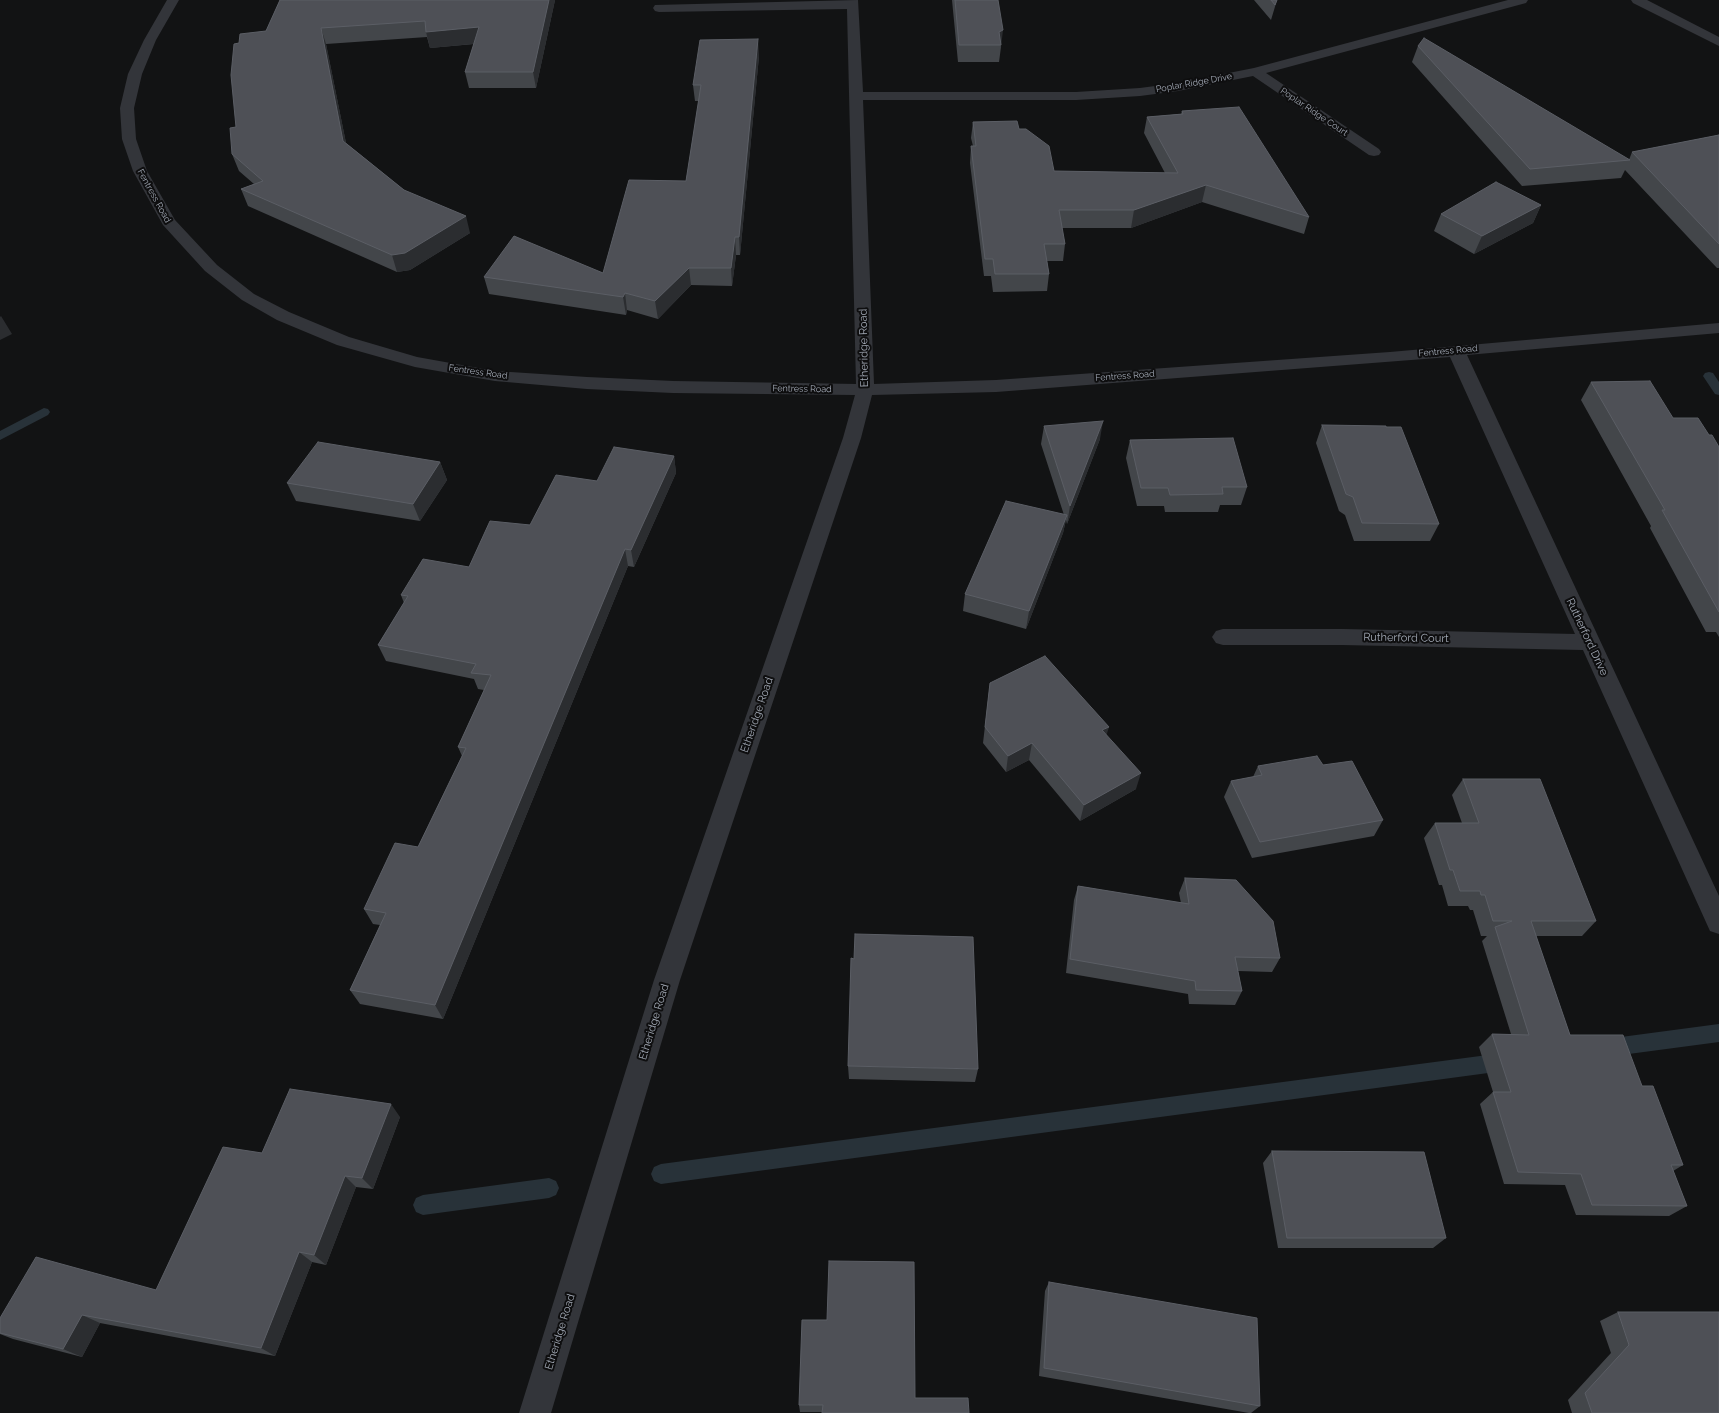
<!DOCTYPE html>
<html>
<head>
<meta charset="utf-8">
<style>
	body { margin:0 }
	canvas { display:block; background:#121314 }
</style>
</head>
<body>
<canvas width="1719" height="1413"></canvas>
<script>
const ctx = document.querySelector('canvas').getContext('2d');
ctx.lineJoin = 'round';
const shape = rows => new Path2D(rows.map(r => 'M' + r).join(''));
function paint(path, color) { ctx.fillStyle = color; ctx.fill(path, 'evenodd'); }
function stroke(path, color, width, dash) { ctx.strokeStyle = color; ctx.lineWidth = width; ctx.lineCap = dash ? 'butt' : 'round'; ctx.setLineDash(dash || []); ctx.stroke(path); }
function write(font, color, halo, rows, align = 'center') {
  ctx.font = font + ' Raleway,sans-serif'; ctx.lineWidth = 4; ctx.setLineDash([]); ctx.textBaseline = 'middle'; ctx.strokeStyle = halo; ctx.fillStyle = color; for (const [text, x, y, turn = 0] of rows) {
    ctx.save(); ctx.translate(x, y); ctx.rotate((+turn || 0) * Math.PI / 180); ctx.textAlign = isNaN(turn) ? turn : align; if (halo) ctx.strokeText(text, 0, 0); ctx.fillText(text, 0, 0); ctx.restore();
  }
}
paint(shape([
	[1709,372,1713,373,1719,382,1719,395,1715,394,1703,376,1705,373,1709,372],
	[44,408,48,409,50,412,48,415,0,440,0,431,44,408],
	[1719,1024,1719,1042,1606,1057,1600,1054,1597,1048,1600,1042,1606,1039,1719,1024],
	[1503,1053,1509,1056,1512,1062,1509,1068,1503,1071,661,1184,654,1181,651,1174,654,1167,661,1164,1503,1053],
	[549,1178,556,1181,559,1188,556,1195,549,1198,423,1215,416,1212,413,1205,416,1198,423,1195,549,1178]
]), '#283239');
paint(shape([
	[167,0,179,0,156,40,142,74,134,108,136,139,147,171,175,220,217,265,254,294,289,312,349,337,417,357,495,371,587,377,673,381,856,384,847,9,659,12,655,11,653,8,655,5,858,0,863,92,1076,92,1140,88,1178,83,1254,68,1508,0,1528,0,1526,3,1266,73,1379,149,1381,152,1379,155,1374,156,1369,155,1253,76,1178,91,1140,96,1076,100,863,100,874,384,996,380,1390,352,1719,323,1719,333,1467,355,1719,896,1719,934,1710,931,1583,650,1342,645,1223,645,1216,643,1212,637,1216,631,1223,629,1342,629,1575,634,1450,357,996,392,872,395,861,438,680,980,551,1413,519,1413,654,980,843,438,855,395,673,393,587,389,495,381,415,367,337,345,277,320,242,300,205,271,163,225,133,171,122,139,120,108,128,74,144,40,167,0],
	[1631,0,1647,0,1719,37,1719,46,1633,3,1631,0]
]), '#33353a');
paint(shape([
	[280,0,555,0,536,88,469,88,465,72,474,44,430,48,427,37,326,44,346,143,404,190,470,233,410,270,397,272,248,206,241,189,254,184,239,171,232,154,236,127,239,43,266,31],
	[952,0,998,0,1001,47,999,62,958,62],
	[1254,0,1277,0,1271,20],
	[1418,46,1629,160,1632,152,1719,135,1719,268,1717,268,1625,170,1621,178,1522,186,1412,62],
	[759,56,740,255,736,255,732,286,691,285,658,319,627,310,626,315,489,294,484,277,603,273,686,181,699,101,695,101,693,85],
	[1182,111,1309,217,1304,234,1202,202,1131,228,1062,228,1065,244,1063,261,1047,261,1049,274,1047,291,993,292,991,276,984,276,970,163,971,146,973,146,971,138,973,122,1019,129,1054,171,1165,173,1144,133,1147,117,1181,114],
	[1541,205,1533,223,1474,254,1434,231,1441,214],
	[1591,382,1673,418,1709,435,1719,447,1719,637,1716,632,1706,632,1650,528,1651,526,1581,400],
	[1322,425,1386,427,1439,524,1430,541,1354,541,1345,515,1339,511,1316,443],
	[1044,426,1100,439,1067,524,1066,520,1063,533,1026,629,963,611,965,594,1064,515,1041,444],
	[1130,440,1247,487,1241,505,1220,505,1218,512,1165,512,1164,506,1137,506,1126,458],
	[674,456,676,473,634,567,628,566,443,1019,360,1004,350,990,380,925,373,924,364,909,418,847,462,756,458,747,484,690,478,689,474,679,386,661,378,645,404,603,401,595,469,567,597,481],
	[440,462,447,480,420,521,296,501,287,483],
	[990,683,1106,735,1136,789,1080,821,1029,760,1006,772,983,743],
	[1323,765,1383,820,1374,836,1252,858,1224,797,1231,781,1253,777,1258,766],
	[1463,779,1596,921,1582,936,1536,936,1570,1035,1642,1086,1683,1165,1673,1171,1687,1206,1669,1216,1576,1215,1565,1185,1504,1184,1480,1104,1493,1092,1479,1047,1492,1034,1511,1034,1482,941,1487,936,1481,936,1473,910,1470,910,1468,906,1448,906,1442,885,1439,885,1424,838,1435,823,1462,823,1452,795],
	[1185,878,1280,958,1272,972,1238,971,1242,991,1235,1005,1189,1004,1188,994,1066,973,1074,900,1078,886,1181,903,1179,893],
	[848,1066,978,1069,975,1082,849,1079],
	[400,1117,373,1189,356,1187,326,1265,312,1262,275,1356,100,1323,82,1357,13,1339,0,1334,0,1318,156,1290,262,1153],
	[1272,1151,1446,1238,1433,1248,1278,1248,1263,1163],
	[914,1262,822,1412,800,1412,799,1405,827,1320],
	[1049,1282,1260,1406,1251,1413,1249,1413,1039,1376,1045,1291],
	[1618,1312,1719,1413,1572,1413,1568,1400,1611,1353,1600,1321]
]), '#43464a');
paint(shape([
	[549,0,555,0,536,88,533,72],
	[479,27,483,43,430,48,426,32],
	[321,28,326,44,349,158,343,141],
	[1003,30,1001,47,999,32],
	[758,39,759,56,740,255,739,237],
	[1206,185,1202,202,1131,228,1134,210],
	[1541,205,1533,223,1474,254,1482,236],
	[466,216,470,233,410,270,397,272,392,255],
	[735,237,736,255,732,286,731,268],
	[689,268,691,285,658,319,655,301],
	[625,293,627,310,626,315,623,297],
	[1,316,12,334,0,340,0,317],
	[1103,421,1100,439,1067,524,1070,506],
	[674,456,676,473,634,567,631,550],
	[440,462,447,480,420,521,413,504],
	[1067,515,1063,533,1026,629,1029,611],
	[625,549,628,566,443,1019,435,1005],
	[1109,727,1104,743,1102,730],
	[1032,743,1029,760,1006,772,1008,756],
	[1141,773,1136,789,1080,821,1084,805],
	[391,1104,400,1117,373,1189,362,1178],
	[345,1176,356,1187,326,1265,314,1255],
	[299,1252,312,1262,275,1356,261,1348],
	[82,1315,100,1323,82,1357,63,1349]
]), '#2b2d30');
const building = shape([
	[280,0,549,0,533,72,465,72,479,27,426,32,425,21,321,28,343,141,404,190,466,216,405,253,392,255,241,189,263,181,232,154,230,128,236,127,231,75,234,44,239,43,240,34,266,31,280,0],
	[955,0,998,0,1003,30,999,32,1001,45,959,45,955,0],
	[1271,0,1277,0,1275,5,1271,0],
	[1424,38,1630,160,1530,169,1418,46,1424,38],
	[758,39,739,237,735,237,731,268,689,268,655,301,625,293,623,297,484,277,514,236,603,273,629,180,686,181,701,85,693,85,700,40,758,39],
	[1239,107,1309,217,1206,185,1134,210,1059,210,1065,244,1044,244,1049,274,995,274,993,259,985,259,971,146,976,146,973,122,1017,121,1019,129,1026,129,1049,146,1054,171,1178,173,1147,117,1183,114,1182,111,1239,107],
	[1719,135,1719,244,1632,152,1719,135],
	[1496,182,1541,205,1482,236,1441,214,1496,182],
	[1650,381,1673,418,1698,418,1709,435,1712,435,1719,447,1719,612,1662,510,1665,510,1591,382,1650,381],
	[1103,421,1070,506,1044,426,1103,421],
	[1322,425,1386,426,1386,427,1401,427,1439,524,1362,523,1353,497,1346,494,1322,425],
	[1233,438,1247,487,1222,487,1223,494,1170,495,1168,488,1141,488,1130,440,1233,438],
	[318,442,440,462,413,504,287,483,318,442],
	[614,447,674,456,631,550,625,549,435,1005,350,990,386,913,364,909,395,843,418,847,466,748,458,747,491,675,471,673,476,664,378,645,408,596,401,595,423,559,469,567,490,521,530,525,556,475,597,481,614,447],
	[1006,501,1067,515,1029,611,965,594,1006,501],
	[1045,656,1109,727,1102,730,1141,773,1084,805,1032,743,1008,756,985,727,990,683,1045,656],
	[1317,756,1323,765,1352,761,1383,820,1260,842,1231,781,1262,775,1258,766,1317,756],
	[1463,779,1540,779,1596,921,1531,921,1570,1035,1623,1035,1642,1086,1653,1086,1683,1165,1671,1165,1687,1206,1592,1205,1581,1174,1518,1172,1493,1092,1511,1092,1492,1034,1529,1035,1495,927,1512,921,1493,921,1485,895,1481,895,1480,891,1460,891,1453,870,1450,870,1435,823,1479,823,1463,779],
	[1185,878,1236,880,1273,921,1280,958,1235,957,1242,991,1196,990,1195,981,1070,959,1078,886,1189,904,1185,878],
	[855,934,973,937,978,1069,848,1066,851,958,854,959,855,934],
	[290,1089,391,1104,362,1178,345,1176,314,1255,299,1252,261,1348,82,1315,63,1349,0,1333,0,1318,36,1257,156,1290,223,1147,262,1153,290,1089],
	[1272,1151,1424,1152,1446,1238,1287,1238,1272,1151],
	[829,1261,914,1262,915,1398,968,1398,969,1413,822,1413,823,1405,799,1405,802,1320,827,1320,829,1261],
	[1049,1282,1257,1318,1260,1406,1044,1368,1049,1282],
	[1618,1312,1719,1312,1719,1413,1592,1413,1585,1393,1629,1345,1618,1312]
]);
paint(building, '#4e5056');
stroke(building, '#5b5e65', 1);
write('9px', '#a3aab6', '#0e0e0f', [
	["Poplar Ridge Drive",1194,83,-10],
	["Poplar Ridge Court",1314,112,34],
	["Fentress Road",154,196,61],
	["Fentress Road",1448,351,-5],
	["Fentress Road",478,372,8],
	["Fentress Road",1125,376,-4],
	["Fentress Road",802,389,1]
]);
write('11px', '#a3aab6', '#0e0e0f', [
	["Etheridge Road",864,348,-91],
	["Rutherford Drive",1587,637,65],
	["Rutherford Court",1406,638,1],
	["Etheridge Road",757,715,-71],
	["Etheridge Road",654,1022,-73],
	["Etheridge Road",560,1332,-73]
]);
</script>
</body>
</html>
